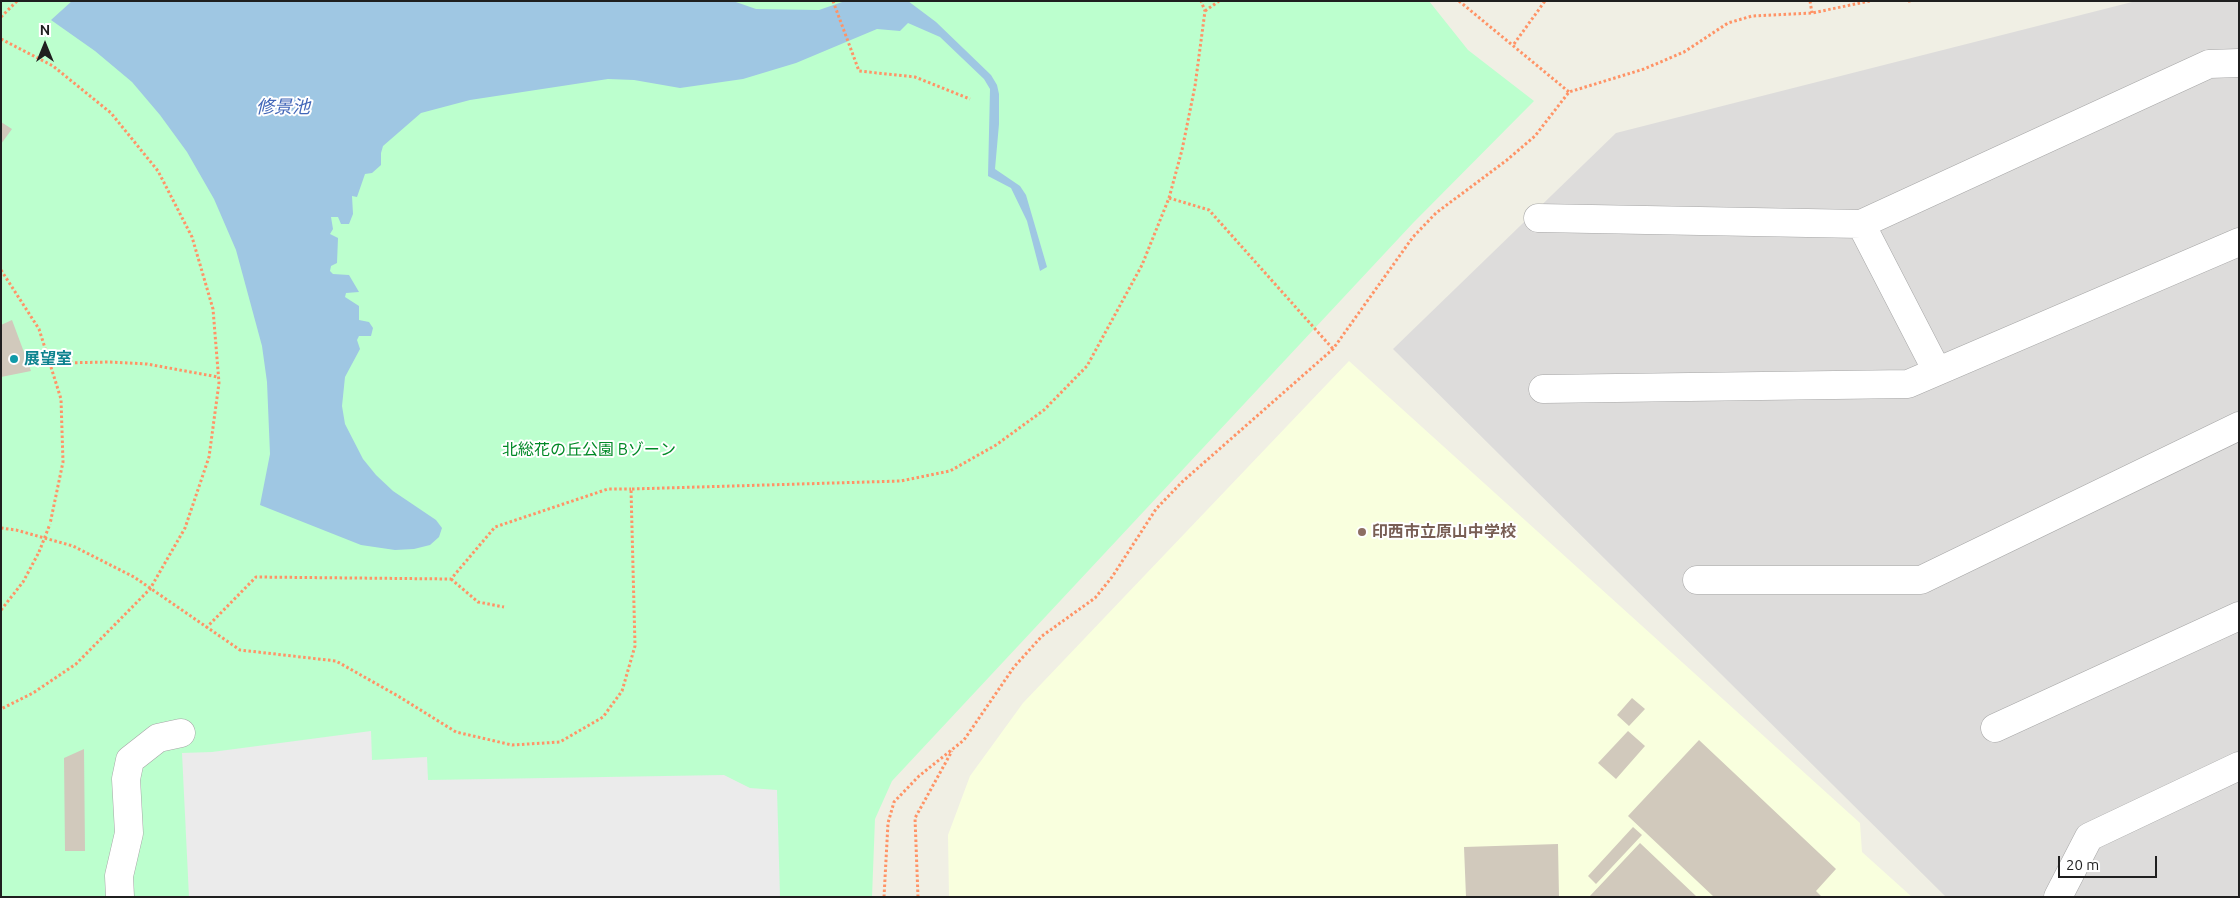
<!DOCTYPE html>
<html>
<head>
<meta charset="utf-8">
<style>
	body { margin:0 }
	#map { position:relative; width:2240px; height:898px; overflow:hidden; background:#f0efe4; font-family:Ubuntu,sans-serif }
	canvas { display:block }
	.frame { position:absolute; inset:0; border:2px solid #1f1f1f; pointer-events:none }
	.north { position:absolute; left:20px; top:20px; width:50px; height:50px; -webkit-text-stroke:4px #fff; paint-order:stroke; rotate:0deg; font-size:14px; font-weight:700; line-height:20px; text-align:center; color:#1f1f1f }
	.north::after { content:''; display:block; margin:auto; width:18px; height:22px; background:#1f1f1f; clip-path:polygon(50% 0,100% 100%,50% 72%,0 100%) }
	.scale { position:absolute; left:2058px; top:856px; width:99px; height:22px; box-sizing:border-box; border:2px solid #1f1f1f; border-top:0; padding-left:6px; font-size:15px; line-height:18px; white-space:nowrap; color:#1f1f1f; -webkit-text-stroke:4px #fff; paint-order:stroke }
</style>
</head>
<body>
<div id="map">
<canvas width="2240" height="898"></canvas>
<div class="frame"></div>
<div class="north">N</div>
<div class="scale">20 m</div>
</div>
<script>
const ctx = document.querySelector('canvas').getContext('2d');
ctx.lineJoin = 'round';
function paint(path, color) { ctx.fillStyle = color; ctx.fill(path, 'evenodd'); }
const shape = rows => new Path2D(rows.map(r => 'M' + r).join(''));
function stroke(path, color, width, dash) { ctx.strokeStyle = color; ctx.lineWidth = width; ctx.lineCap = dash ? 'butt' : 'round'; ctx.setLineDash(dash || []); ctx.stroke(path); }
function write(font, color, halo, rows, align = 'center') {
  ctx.font = font + ' Ubuntu,"Noto Sans JP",sans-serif'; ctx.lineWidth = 4; ctx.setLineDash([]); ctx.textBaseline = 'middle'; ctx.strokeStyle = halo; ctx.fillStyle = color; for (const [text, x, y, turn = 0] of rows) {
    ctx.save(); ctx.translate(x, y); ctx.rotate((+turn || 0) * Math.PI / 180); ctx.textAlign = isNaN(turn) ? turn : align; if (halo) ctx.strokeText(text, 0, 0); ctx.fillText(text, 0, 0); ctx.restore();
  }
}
paint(shape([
	[2136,1,2239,1,2239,897,1946,897,1393,349,1616,133]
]), '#dddcdb');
paint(shape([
	[1349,361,1860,823,1862,852,1912,897,949,897,948,835,970,776,1023,703]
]), '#f9ffde');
paint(shape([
	[1,1,1429,1,1468,50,1534,101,1413,223,892,781,875,819,872,897,1,897]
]), '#bcffce');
paint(shape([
	[371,731,372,760,427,757,428,780,724,775,750,788,777,790,780,897,189,897,182,753,212,752]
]), '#ebebeb');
paint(shape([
	[72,1,733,1,756,9,819,10,845,1,908,1,936,22,991,75,997,85,999,94,999,124,995,169,1020,186,1026,195,1047,267,1040,271,1027,221,1011,188,988,176,990,89,984,79,940,37,908,23,900,31,877,29,796,63,743,79,680,88,634,80,608,79,470,100,421,113,383,146,381,153,381,165,372,173,365,174,357,197,352,196,353,214,349,224,341,224,338,217,331,217,333,229,330,234,338,238,337,263,331,266,330,271,333,274,349,275,359,292,346,293,345,297,359,306,359,320,369,322,373,328,371,336,359,336,357,340,360,349,345,377,342,406,345,424,363,459,376,475,393,491,436,520,442,528,439,537,430,545,414,549,395,550,361,545,260,505,270,454,267,382,262,346,236,250,214,199,187,152,160,115,132,82,95,51,51,20]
]), '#9fc7e3');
paint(shape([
	[1,122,12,129,1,144],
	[12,320,31,371,1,377,1,325],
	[1632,698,1645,709,1629,726,1617,715],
	[1628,731,1645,746,1616,779,1598,763],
	[1699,740,1836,869,1816,891,1822,897,1714,897,1628,816],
	[84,749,85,851,65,851,64,758],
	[1633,827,1642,835,1596,884,1588,876],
	[1640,843,1697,897,1589,897],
	[1558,844,1559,897,1466,897,1464,847]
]), '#d1c9bc');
const street = shape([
	[1538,218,1861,224,2209,64,2239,63],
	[1861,224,1937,371],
	[1543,389,1908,384,2239,242],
	[1697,580,1921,580,2239,426],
	[1995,728,2239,616],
	[120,897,119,876,129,833,126,779,130,760,158,738,181,733],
	[2058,897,2089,837,2239,766]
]);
stroke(street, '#a6a6a6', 29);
stroke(shape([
	[833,1,859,71,915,77,970,99],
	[1459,1,1569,92],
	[1810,1,1812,13],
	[1908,1,1912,1],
	[1205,11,1219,1],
	[1,17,17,1],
	[1,39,53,66,111,113,158,171,192,237,213,309,219,383,209,457,185,528,150,589,76,664,33,693,1,709],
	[1514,44,1545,1],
	[1169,198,1209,210,1333,349],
	[1,270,39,329,61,399,63,462,50,524],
	[60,363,110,362,147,364,218,377],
	[1,528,16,530,73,546,134,577,240,650,336,661,398,696,456,732,512,745,560,742,603,717,622,691,635,646,631,489,901,481,950,471,996,445,1044,410,1087,366,1142,265,1169,198,1182,150,1195,86,1205,11,1201,1],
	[451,579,478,602,504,607],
	[1,610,23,582,39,552],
	[206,628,256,577,451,579,495,527,608,489,631,489],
	[884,897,888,823,894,802,919,776,964,740,1014,667,1042,636,1095,598,1112,577,1156,509,1182,482,1333,349,1413,237,1436,213,1507,160,1535,136,1569,92,1644,69,1684,52,1728,23,1752,16,1812,13,1870,1],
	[918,897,915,818,952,751]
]), '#ff9366', 3, [2.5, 2.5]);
stroke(street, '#fff', 28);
stroke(shape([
	[39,552,50,524]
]), '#ff9366', 3, [2.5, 2.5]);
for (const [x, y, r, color] of [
	[14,359,5,"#0f9aa8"],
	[1362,532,5,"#8d6e63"]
]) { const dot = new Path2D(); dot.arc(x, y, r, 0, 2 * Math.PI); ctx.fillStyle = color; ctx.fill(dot); stroke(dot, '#fff', 2); }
write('bold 16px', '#0d838f', '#fff', [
	["展望室",24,359]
], 'left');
write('16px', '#008926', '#fff', [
	["北総花の丘公園 Bゾーン",589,450]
]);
write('bold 16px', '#785e54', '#fff', [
	["印西市立原山中学校",1372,532]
], 'left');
write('italic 18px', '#4166b8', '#fff', [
	["修景池",283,107]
]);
</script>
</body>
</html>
